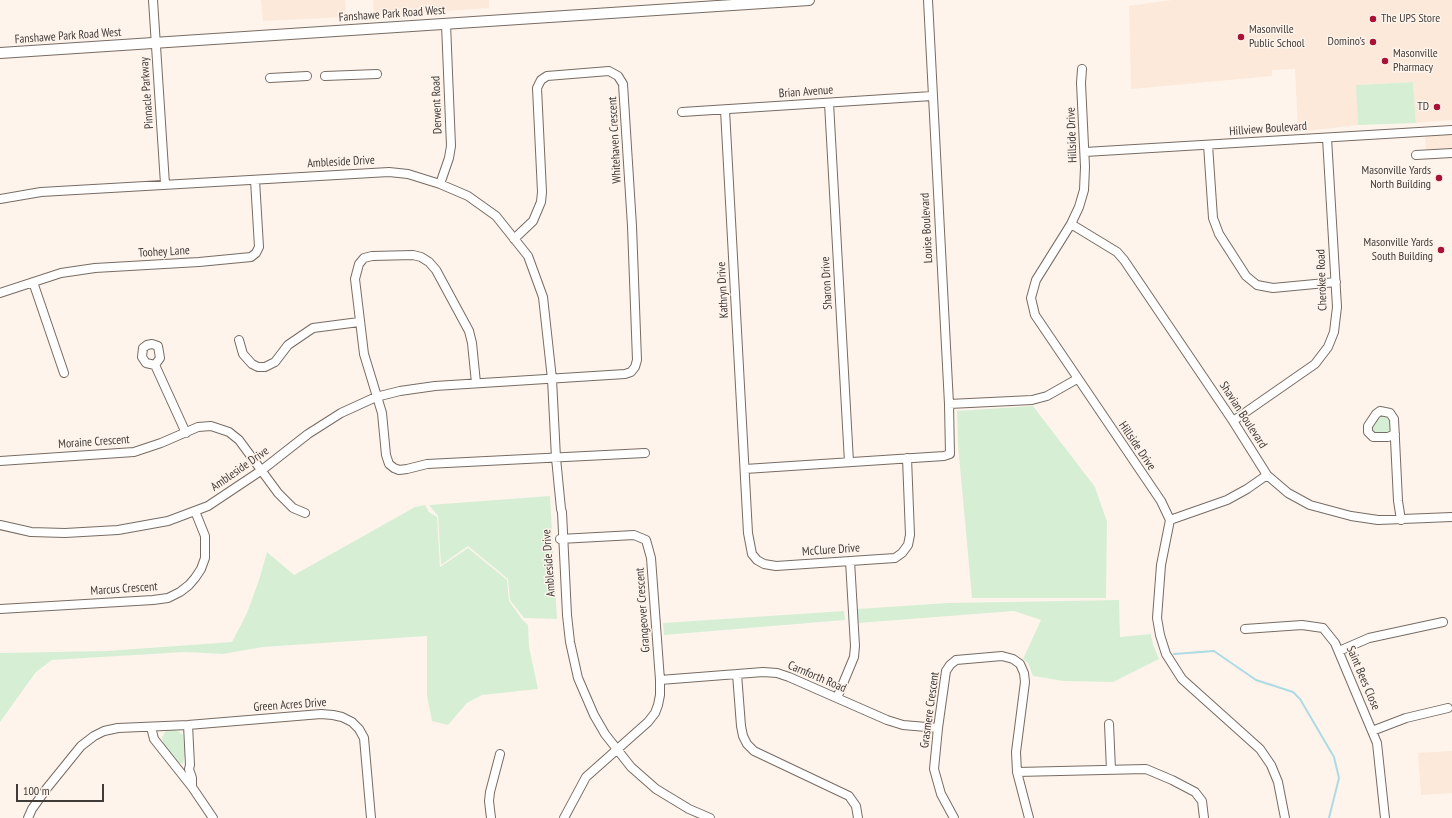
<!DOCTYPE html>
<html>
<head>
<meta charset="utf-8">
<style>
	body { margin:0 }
	#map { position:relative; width:1452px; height:818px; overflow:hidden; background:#fef4ec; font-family:"PT Sans Narrow",sans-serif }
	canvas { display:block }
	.scale { position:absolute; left:16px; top:784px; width:88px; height:18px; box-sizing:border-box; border:2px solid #403b37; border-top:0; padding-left:5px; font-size:12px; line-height:14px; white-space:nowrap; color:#403b37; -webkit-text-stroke:3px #fef4ec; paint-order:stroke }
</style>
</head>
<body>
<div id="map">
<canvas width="1452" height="818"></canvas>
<div class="scale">100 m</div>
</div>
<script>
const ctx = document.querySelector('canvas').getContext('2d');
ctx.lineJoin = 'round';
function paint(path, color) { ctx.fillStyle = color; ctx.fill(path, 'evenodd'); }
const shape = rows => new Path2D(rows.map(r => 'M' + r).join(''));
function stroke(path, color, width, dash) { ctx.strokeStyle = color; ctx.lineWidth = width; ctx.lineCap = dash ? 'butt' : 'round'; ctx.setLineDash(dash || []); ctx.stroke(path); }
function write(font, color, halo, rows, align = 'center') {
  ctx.font = font + ' "PT Sans Narrow",sans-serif'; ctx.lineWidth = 3; ctx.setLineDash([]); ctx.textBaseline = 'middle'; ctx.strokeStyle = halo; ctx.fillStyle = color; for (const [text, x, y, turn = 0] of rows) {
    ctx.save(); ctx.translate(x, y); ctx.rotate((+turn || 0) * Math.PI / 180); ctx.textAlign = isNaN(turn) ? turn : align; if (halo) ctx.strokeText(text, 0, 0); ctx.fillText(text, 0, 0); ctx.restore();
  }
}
paint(shape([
	[261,0,345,0,346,17,263,21],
	[373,0,489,0,489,8,374,16],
	[1172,0,1452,0,1452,120,1416,123,1413,82,1357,85,1358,125,1298,132,1295,69,1272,70,1272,76,1131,89,1129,6],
	[1452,131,1452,152,1426,153,1425,133],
	[1452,751,1452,793,1421,795,1418,753]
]), '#fce9da');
paint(shape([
	[1413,82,1416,123,1358,125,1356,85],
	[1033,406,1095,487,1107,522,1106,598,972,598,958,445,957,411],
	[1380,415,1390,417,1391,430,1389,433,1375,434,1372,430,1372,424],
	[550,496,557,619,524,618,510,600,508,579,468,546,441,565,438,516,429,505],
	[425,505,429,512,437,517,440,567,468,548,507,580,509,601,521,618,528,625,529,647,538,689,482,695,467,703,448,725,432,721,427,696,427,636,263,647,223,654,185,652,52,660,36,672,0,722,0,653,107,651,232,642,247,613,259,580,267,552,294,575,415,507],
	[1119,600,1120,637,1151,634,1153,645,1159,659,1113,682,1063,681,1033,676,1028,663,1023,659,1041,620,1014,611,858,623,857,609,948,603],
	[844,611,845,620,664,635,663,623],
	[171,729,178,731,183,735,185,755,183,764,177,762,163,743,162,738,165,732]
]), '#d6efd4');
stroke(shape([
	[1174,654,1214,651,1256,680,1293,692,1300,699,1334,757,1339,778,1329,818]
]), '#addbe4', 2);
const minor = shape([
	[153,0,165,184],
	[1082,69,1081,83,1085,167,1084,190,1079,207,1071,224,1036,280,1031,298,1035,315,1161,501,1170,520,1161,565,1157,618,1160,635,1166,654,1182,679,1260,749,1271,765,1278,782,1285,818],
	[325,76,377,74],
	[270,78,307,76],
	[829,103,849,462],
	[725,110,748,533,752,554,757,560,764,564,776,566,895,558,902,553,908,545,910,535,907,458],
	[682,112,932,96],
	[1208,145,1213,218,1219,234,1246,276,1257,285,1273,288,1336,282],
	[1085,152,1452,130],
	[1416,155,1452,153],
	[440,184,449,158,451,146,446,24],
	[0,199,41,192,389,172,408,174,440,184,468,196,496,216,528,256,543,297,552,379,556,458,561,509,562,512,567,615,570,642,578,678,594,715,605,734,631,767,656,789,689,809,710,818],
	[1071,224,1117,252,1124,260,1233,421,1267,475,1288,493,1310,505,1351,516,1378,520,1452,517],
	[33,282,64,373],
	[0,293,61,273,95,268,199,262,251,257,256,253,259,247,255,180],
	[239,340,243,354,252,364,258,367,265,367,275,362,288,345,313,328,359,322],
	[155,365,146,363,142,357,143,348,147,345,152,344,158,346,160,358,155,365,186,433],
	[476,383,472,343,469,331,436,270,429,262,421,257,413,255,372,256,364,258,359,264,355,279,364,354,382,413,386,455,389,464,394,468,399,470,407,469,427,464,645,453],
	[949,404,1032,400,1047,396,1077,379],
	[1233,421,1315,364,1328,347,1334,332,1337,307,1327,138],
	[1395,434,1388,437,1373,437,1368,432,1368,426,1376,414,1380,411,1390,413,1394,419,1398,501,1401,520],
	[0,461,134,452,161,443,198,427,211,426,229,432,239,440,278,493,293,508,305,513],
	[745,469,944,456,950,454,949,404,928,0],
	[1170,520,1227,500,1247,489,1267,475],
	[0,525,31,532,65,533,118,530,168,521,208,506,262,470,308,434,341,413,376,397,400,391,435,386,625,374,631,372,635,367,637,360,632,226,623,84,618,76,609,71,547,76,541,80,537,88,542,192,541,202,533,221,514,239],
	[560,539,634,535,646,540,651,558,660,680,660,695,658,705,655,713,648,722,586,777,564,818],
	[0,609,153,600,168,598,180,592,189,585,195,578,201,569,205,558,205,536,195,511],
	[1245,629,1302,625,1323,628,1335,643,1377,743,1385,818],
	[1339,651,1369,638,1443,622],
	[737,674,741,726,743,736,747,744,754,751,849,796,856,806,858,818],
	[660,680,763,672,777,673,789,677,887,720,903,725,938,728],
	[837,698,854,657,855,646,850,561],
	[1109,724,1111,770],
	[188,725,190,765,189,769,192,778,192,787],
	[151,727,154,739,192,787,213,818],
	[1372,731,1406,718,1448,708],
	[1017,772,1146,769,1172,780,1195,792,1202,801,1204,818],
	[28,818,32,809,47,788,81,746,94,736,104,731,118,728,188,725,321,714,333,715,342,717,352,722,359,729,364,738,371,818],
	[491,818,489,801,490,792,500,754],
	[954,818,941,794,934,769,938,728,946,671,950,665,956,660,1002,656,1013,659,1020,664,1024,673,1025,682,1016,752,1017,772,1029,818]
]);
const major = shape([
	[0,53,809,0]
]);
stroke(minor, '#776c63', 10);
stroke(major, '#776c63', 12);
stroke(minor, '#fff', 8);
stroke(major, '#fff', 10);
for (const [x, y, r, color] of [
	[1373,19,4,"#a91236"],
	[1241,37,4,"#a91236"],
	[1373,42,4,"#a91236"],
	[1385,61,4,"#a91236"],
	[1437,107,4,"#a91236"],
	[1439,178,4,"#a91236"],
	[1441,250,4,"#a91236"]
]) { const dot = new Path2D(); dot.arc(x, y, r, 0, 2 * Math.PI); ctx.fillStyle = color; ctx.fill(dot); stroke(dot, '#fef4ec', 1.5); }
write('12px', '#403b37', '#fef4ec', [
	["Fanshawe Park Road West",392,14,-4],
	["Fanshawe Park Road West",68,36,-4],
	["Brian Avenue",806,92,-4],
	["Pinnacle Parkway",147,93,-94],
	["Derwent Road",437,105,-92],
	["Hillview Boulevard",1268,129,-4],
	["Hillside Drive",1072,135,-92],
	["Whitehaven Crescent",615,140,-93],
	["Ambleside Drive",341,162,-3],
	["Louise Boulevard",927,228,-93],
	["Toohey Lane",164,252,-3],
	["Cherokee Road",1322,280,-92],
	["Sharon Drive",827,283,-93],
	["Kathryn Drive",723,290,-93],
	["Shavian Boulevard",1243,415,57],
	["Moraine Crescent",94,442,-4],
	["Hillside Drive",1137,446,56],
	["Ambleside Drive",240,469,-35],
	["McClure Drive",831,550,-4],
	["Ambleside Drive",549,563,-94],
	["Marcus Crescent",124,589,-4],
	["Grangeover Crescent",643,610,-94],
	["Carnforth Road",817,677,23],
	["Saint Bees Close",1363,678,67],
	["Green Acres Drive",290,705,-4],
	["Grasmere Crescent",930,710,-82]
]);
write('12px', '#403b37', '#fef4ec', [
	["The UPS Store",1381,19,"left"],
	["Masonville",1249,30,"left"],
	["Public School",1249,44,"left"],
	["Domino's",1365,42],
	["Masonville",1393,54,"left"],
	["Pharmacy",1393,68,"left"],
	["TD",1429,107],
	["Masonville Yards",1431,171],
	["North Building",1431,185],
	["Masonville Yards",1433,243],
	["South Building",1433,257]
], 'right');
</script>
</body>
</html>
